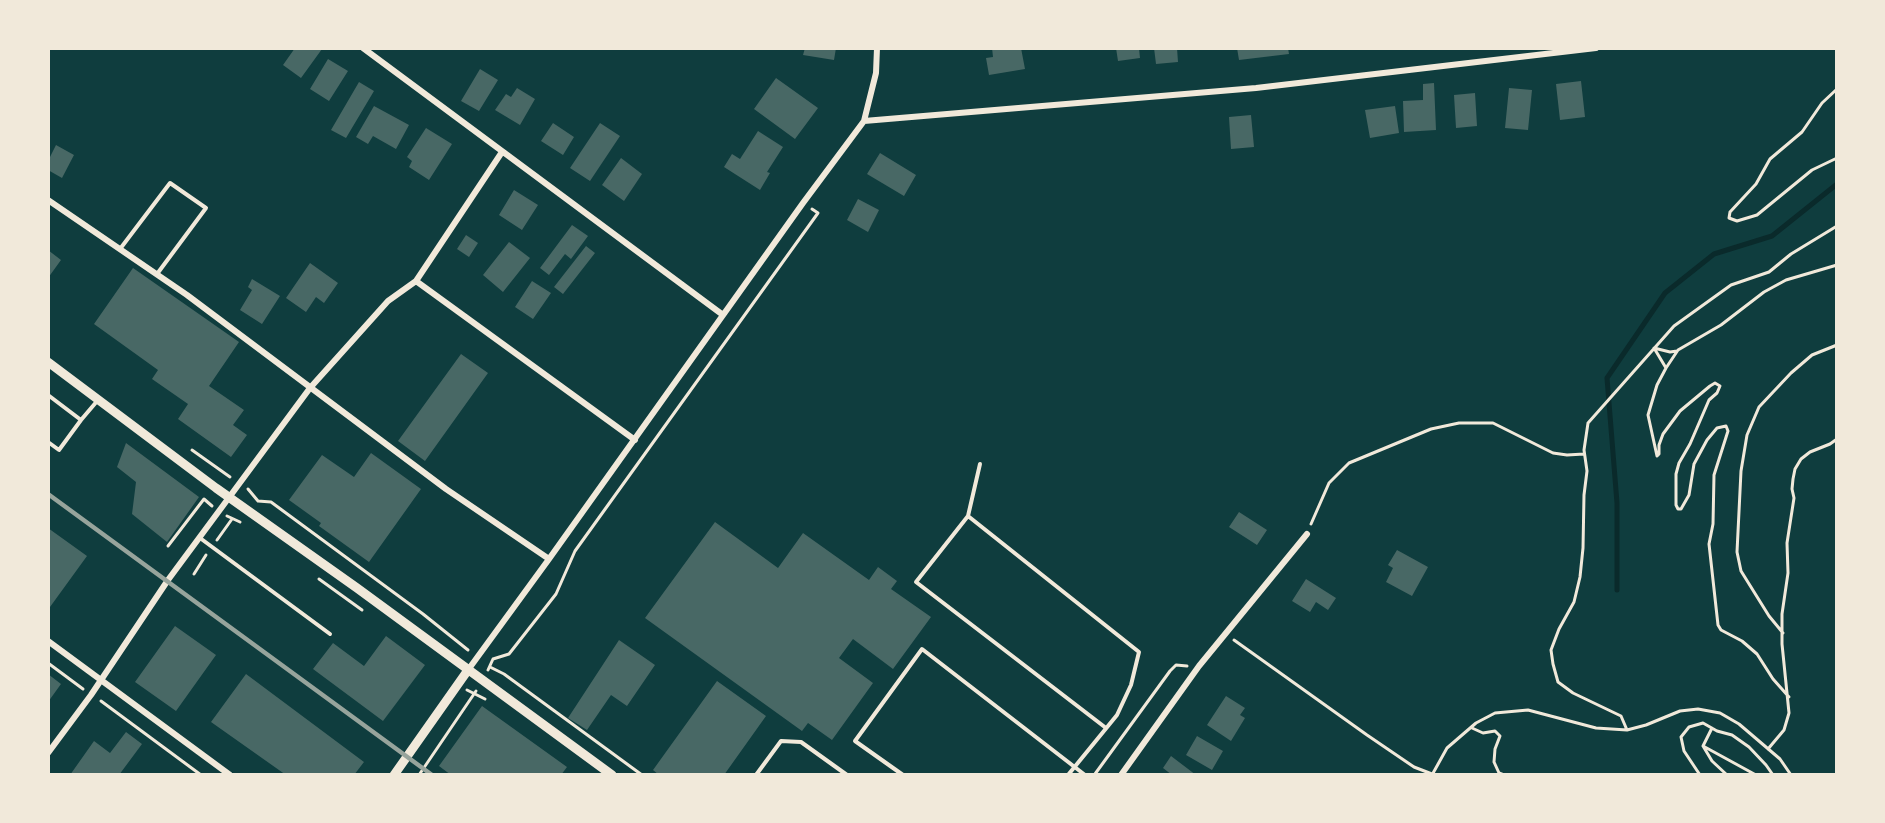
<!DOCTYPE html>
<html>
<head>
<meta charset="utf-8">
<style>
	body { margin:0 }
	#map { position:relative; width:1885px; height:823px; overflow:hidden; background:#0f3d3e; font-family:"Alegreya Sans",sans-serif }
	canvas { display:block }
	.frame { position:absolute; inset:0; border:50px solid #f1e9da; pointer-events:none }
</style>
</head>
<body>
<div id="map">
<canvas width="1885" height="823"></canvas>
<div class="frame"></div>
</div>
<script>
const ctx = document.querySelector('canvas').getContext('2d');
ctx.lineJoin = 'round';
const shape = rows => new Path2D(rows.map(r => 'M' + r).join(''));
function stroke(path, color, width, dash) { ctx.strokeStyle = color; ctx.lineWidth = width; ctx.lineCap = dash ? 'butt' : 'round'; ctx.setLineDash(dash || []); ctx.stroke(path); }
function paint(path, color) { ctx.fillStyle = color; ctx.fill(path, 'evenodd'); }
stroke(shape([
	[1617,590,1617,503,1607,378,1665,293,1714,254,1772,236,1837,184]
]), '#0a2a2b', 5);
paint(shape([
	[295,48,322,49,301,78,283,65],
	[805,48,836,48,834,60,803,55],
	[992,48,1021,48,1025,69,989,75,986,58,993,57],
	[1116,48,1139,48,1140,58,1118,61],
	[1154,48,1177,48,1178,62,1156,64],
	[1237,48,1288,48,1289,54,1239,60],
	[328,59,348,71,329,101,310,89],
	[480,69,498,80,479,111,461,101],
	[776,78,818,108,795,139,754,109],
	[1581,81,1585,117,1560,120,1556,84],
	[359,82,374,91,346,138,331,130],
	[1434,83,1436,130,1404,132,1403,101,1423,100,1423,84],
	[517,88,535,99,520,125,495,110,506,94,511,97],
	[1509,88,1532,90,1528,130,1505,128],
	[1475,93,1477,126,1456,128,1454,95],
	[374,106,409,125,396,149,373,136,368,144,356,137],
	[1395,106,1399,133,1370,138,1365,110],
	[1251,115,1254,147,1231,149,1229,117],
	[553,123,574,137,563,155,541,141],
	[600,123,620,136,590,181,570,168],
	[426,128,452,144,429,180,409,167,412,161,407,157],
	[758,131,783,147,767,172,770,173,760,190,724,167,732,154,740,159],
	[56,145,74,155,62,178,48,170,48,161],
	[880,153,916,175,904,196,867,174],
	[621,158,642,174,624,201,602,185],
	[514,190,538,205,522,230,499,215],
	[858,199,879,210,868,232,847,220],
	[572,225,588,236,571,259,565,254,549,275,540,268],
	[466,235,478,243,469,257,457,249],
	[509,242,530,258,503,292,483,275],
	[586,246,595,253,563,294,554,287],
	[48,250,61,260,48,278],
	[310,263,338,283,324,303,316,297,306,312,286,298],
	[133,268,239,342,209,386,244,410,233,425,247,435,231,457,178,419,188,404,152,379,158,370,94,324],
	[252,279,280,296,262,324,240,310,252,290,248,287],
	[532,281,551,293,533,319,515,307],
	[461,354,488,373,425,461,398,441],
	[126,443,199,497,167,542,132,514,136,482,117,467],
	[371,453,421,489,369,562,319,526,321,523,289,500,322,455,354,477],
	[1239,512,1267,530,1257,545,1229,527],
	[715,522,778,568,803,533,869,580,878,567,897,581,891,589,931,617,893,669,853,639,839,658,873,683,832,740,808,723,802,731,645,618],
	[48,528,87,556,50,607,48,605],
	[1397,550,1428,567,1412,596,1386,582,1393,568,1388,565],
	[1306,579,1336,598,1328,610,1316,602,1310,612,1292,601],
	[175,626,216,655,176,711,135,682],
	[386,636,425,665,383,721,313,669,333,643,364,666],
	[619,640,655,665,627,706,611,695,587,730,568,718],
	[48,674,61,684,48,702],
	[246,674,364,762,354,775,286,775,211,722],
	[717,681,766,716,724,775,659,775,653,770],
	[1226,696,1245,708,1240,715,1245,718,1231,741,1207,725],
	[482,706,567,767,561,775,451,775,439,766],
	[126,732,142,744,119,775,70,775,94,741,110,753],
	[1197,736,1223,751,1212,770,1186,755],
	[1171,756,1196,775,1172,775,1163,768]
]), '#486865');
stroke(shape([
	[1837,89,1822,103,1802,132,1770,159,1756,184,1730,212,1729,218,1737,221,1757,215,1812,170,1837,158],
	[1654,348,1666,368,1657,385,1648,415,1657,456,1659,454,1659,445,1663,434,1680,411,1710,386,1715,383,1720,386,1717,393,1709,400,1690,444,1679,463,1676,474,1676,505,1678,509,1681,509,1689,495,1694,464,1707,440,1717,428,1726,426,1728,431,1714,475,1713,524,1709,544,1718,625,1721,630,1742,641,1757,654,1773,679,1789,697],
	[1654,348,1670,352,1677,351],
	[1666,368,1678,350,1721,325,1764,292,1786,280,1837,265],
	[192,450,230,477],
	[248,489,258,501,271,502,423,614,468,650],
	[227,516,240,522],
	[1311,524,1329,483,1349,463,1431,429,1459,423,1493,423,1553,453,1567,455,1584,454],
	[217,540,232,519],
	[168,546,204,499,212,506],
	[194,574,206,555],
	[319,579,362,610],
	[1783,633,1769,616,1741,571,1737,552,1741,471,1747,435,1759,407,1791,373,1812,355,1837,345],
	[1234,640,1367,735,1414,767,1432,774],
	[48,663,83,689],
	[490,667,504,674,642,775],
	[488,670,493,659,509,654,556,594,575,551,818,213,812,209],
	[467,690,485,699],
	[101,701,201,775],
	[1472,728,1483,733,1495,731,1500,736,1495,749,1494,762,1499,773,1504,775],
	[1712,728,1703,746,1712,761,1727,775],
	[1627,730,1621,716,1573,693,1558,682,1553,664,1551,650,1559,629,1574,602,1580,577,1583,548,1584,495,1587,471,1584,450,1588,423,1674,326,1731,285,1769,272,1791,254,1837,226],
	[1703,746,1756,775],
	[1768,749,1784,730,1789,713,1782,644,1782,614,1788,573,1787,543,1794,498,1792,489,1793,479,1795,469,1801,459,1810,452,1830,444,1837,439],
	[1095,774,1170,671,1176,665,1187,666],
	[419,775,476,691],
	[1432,775,1447,748,1476,723,1495,713,1528,710,1596,728,1627,730,1646,725,1680,711,1698,709,1720,713,1739,724,1780,759,1791,775],
	[1700,775,1684,751,1681,737,1689,727,1703,723,1717,731,1732,735,1749,747,1766,765,1773,775]
]), '#f1e9da', 3);
stroke(shape([
	[120,249,170,183,206,208,157,274],
	[48,395,81,420,98,400],
	[48,442,59,450,81,420],
	[968,516,980,464],
	[200,538,330,634],
	[756,775,781,741,801,742,847,775],
	[903,775,855,741,922,649,1085,775],
	[1068,775,1117,715,1131,685,1139,652,968,516,916,582,1106,728]
]), '#f1e9da', 4);
stroke(shape([
	[363,48,723,315],
	[864,121,1256,88,1596,48],
	[48,200,187,295,446,489,549,559],
	[416,281,635,440],
	[48,641,230,775],
	[468,670,549,559,803,203,864,121,876,73,877,48],
	[48,753,91,695,168,580,310,388,388,301,416,281,502,152],
	[1121,775,1199,666,1307,534]
]), '#f1e9da', 6);
stroke(shape([
	[48,362,216,488,357,588,612,775],
	[394,775,468,670]
]), '#f1e9da', 9);
stroke(shape([
	[48,494,432,775]
]), '#97a49c', 4.5);
</script>
</body>
</html>
